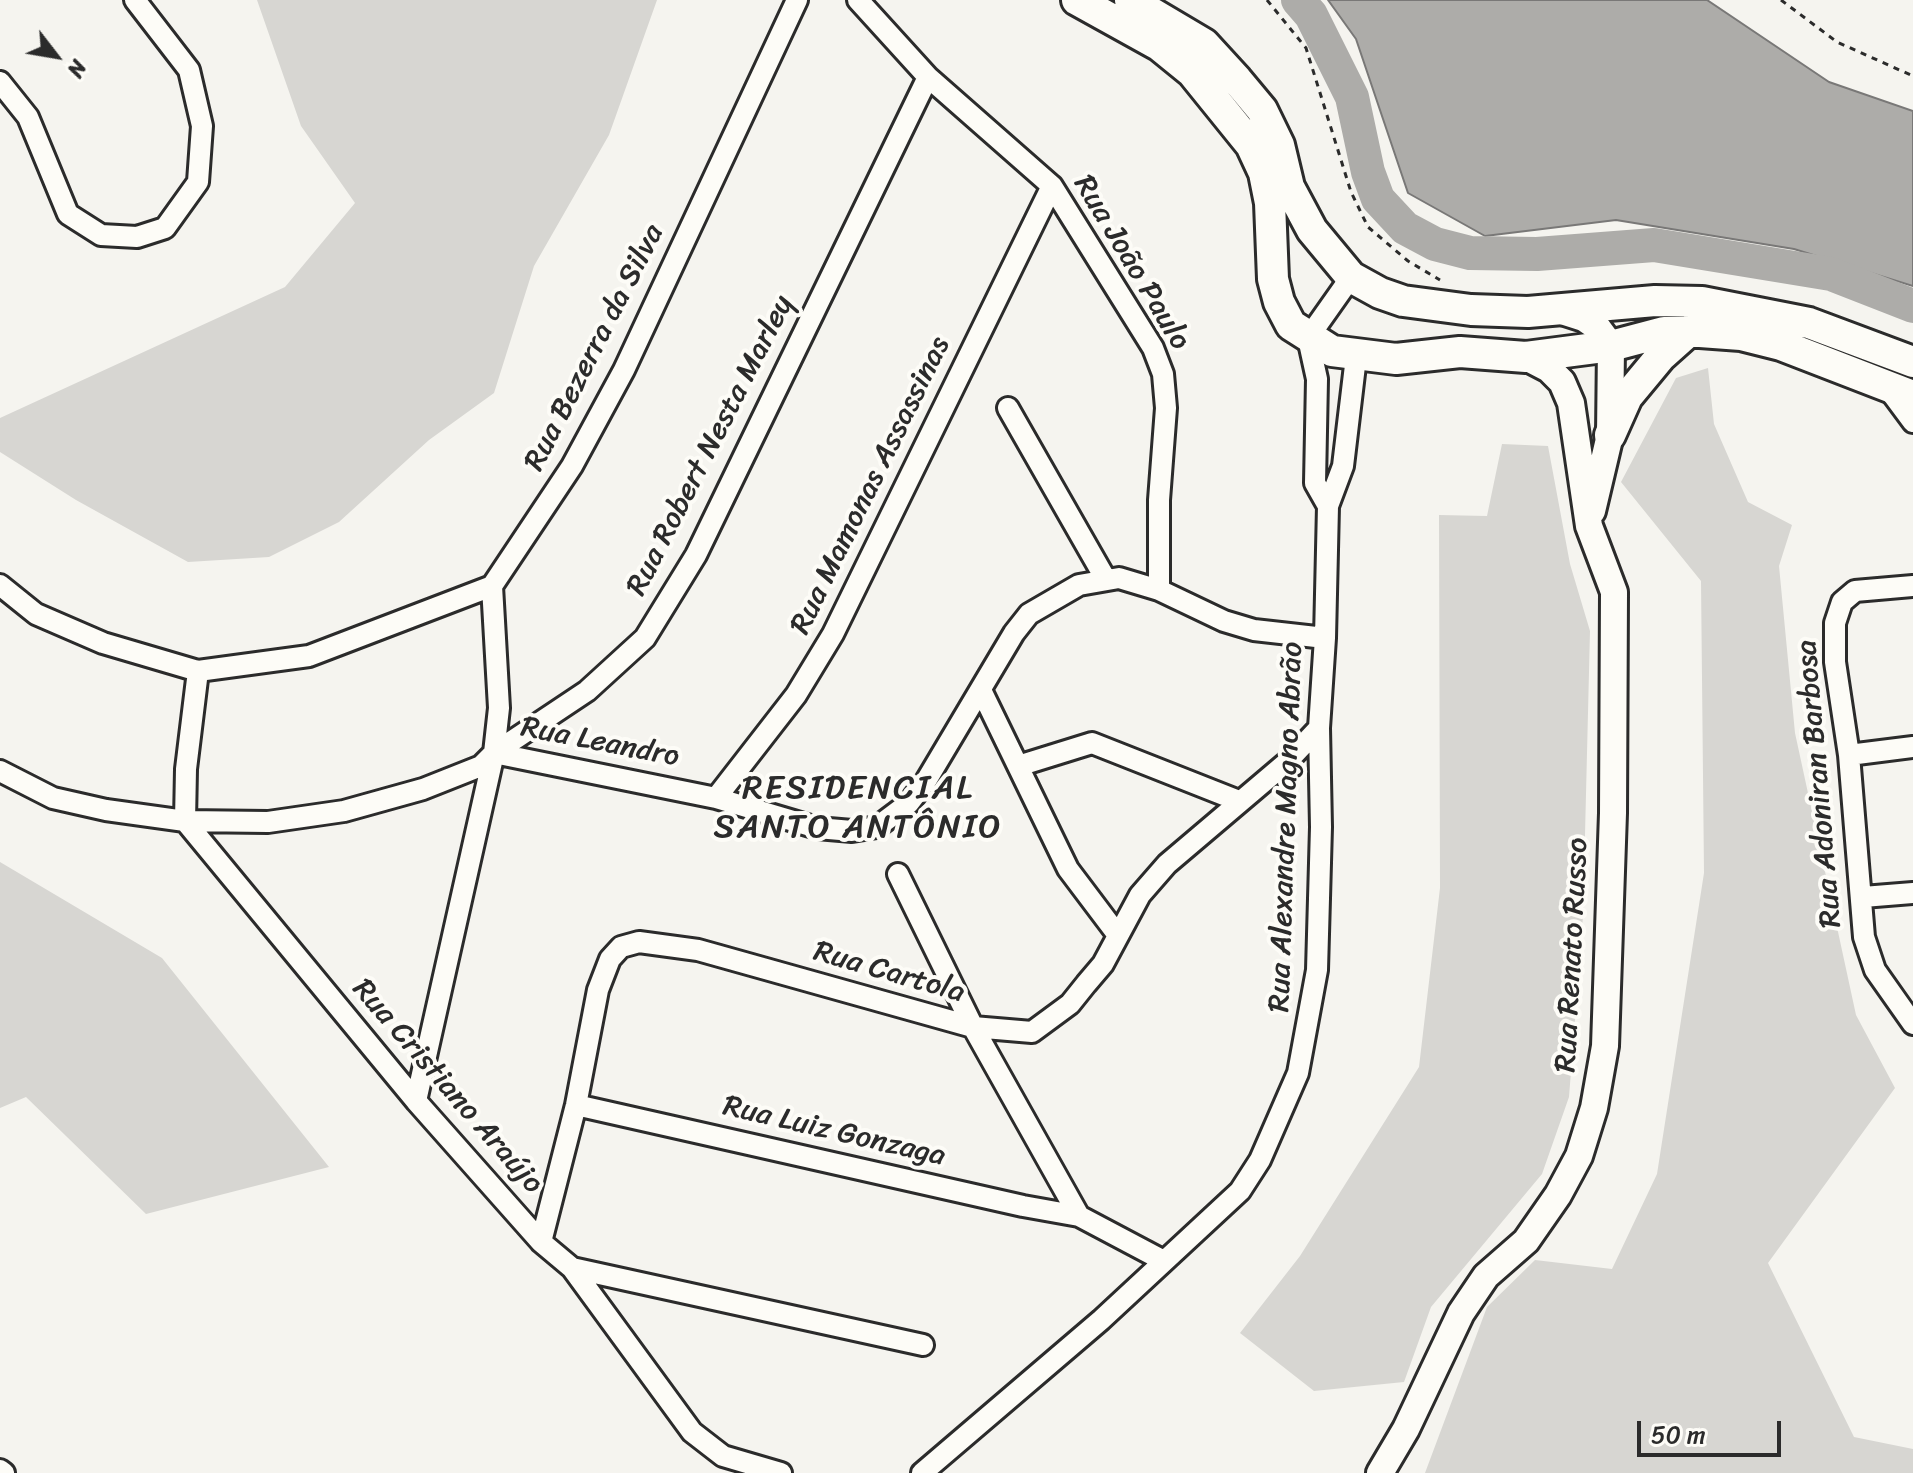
<!DOCTYPE html>
<html>
<head>
<meta charset="utf-8">
<style>
	body { margin:0 }
	#map { position:relative; width:1913px; height:1473px; overflow:hidden; background:#f5f4ef; font-family:Sriracha,sans-serif }
	canvas { display:block }
	.north { position:absolute; left:16px; top:16px; width:80px; height:80px; -webkit-text-stroke:6px #fdfcf7; paint-order:stroke; rotate:121deg; font-size:22px; font-weight:700; line-height:32px; text-align:center; color:#2b2b2b }
	.north::after { content:''; display:block; margin:auto; width:28px; height:36px; background:#2b2b2b; clip-path:polygon(50% 0,100% 100%,50% 72%,0 100%) }
	.scale { position:absolute; left:1637px; top:1421px; width:144px; height:36px; box-sizing:border-box; border:4px solid #2b2b2b; border-top:0; padding-left:10px; font-size:24px; line-height:28px; white-space:nowrap; color:#2b2b2b; -webkit-text-stroke:6px #fdfcf7; paint-order:stroke }
</style>
</head>
<body>
<div id="map">
<canvas width="1913" height="1473"></canvas>
<div class="north">N</div>
<div class="scale">50 m</div>
</div>
<script>
const ctx = document.querySelector('canvas').getContext('2d');
ctx.lineJoin = 'round';
function paint(path, color) { ctx.fillStyle = color; ctx.fill(path, 'evenodd'); }
const shape = rows => new Path2D(rows.map(r => 'M' + r).join(''));
function stroke(path, color, width, dash) { ctx.strokeStyle = color; ctx.lineWidth = width; ctx.lineCap = dash ? 'butt' : 'round'; ctx.setLineDash(dash || []); ctx.stroke(path); }
function write(font, color, halo, rows, align = 'center') {
  ctx.font = font + ' Sriracha,sans-serif'; ctx.lineWidth = 8; ctx.setLineDash([]); ctx.textBaseline = 'middle'; ctx.strokeStyle = halo; ctx.fillStyle = color; for (const [text, x, y, turn = 0] of rows) {
    ctx.save(); ctx.translate(x, y); ctx.rotate((+turn || 0) * Math.PI / 180); ctx.textAlign = isNaN(turn) ? turn : align; if (halo) ctx.strokeText(text, 0, 0); ctx.fillText(text, 0, 0); ctx.restore();
  }
}
paint(shape([
	[257,0,657,0,609,135,534,266,494,393,429,440,339,522,269,557,188,562,76,500,0,452,0,418,285,287,355,203,301,126],
	[1708,368,1714,424,1748,502,1792,525,1779,566,1795,733,1856,1015,1895,1088,1768,1263,1854,1437,1913,1449,1913,1473,1425,1473,1487,1307,1535,1260,1612,1269,1657,1174,1704,873,1701,581,1621,482,1676,378],
	[1502,444,1548,446,1570,564,1590,631,1583,916,1569,1097,1542,1174,1431,1307,1404,1382,1314,1391,1240,1333,1300,1256,1419,1067,1440,888,1439,515,1487,516],
	[0,862,162,958,329,1167,146,1214,26,1097,0,1108]
]), '#d7d6d2');
const water = shape([
	[1328,0,1707,0,1829,82,1913,111,1913,286,1794,249,1616,220,1485,236,1408,193,1356,39,1328,0]
]);
paint(water, '#adaca9');
stroke(water, '#797877', 2);
stroke(shape([
	[1298,0,1311,15,1352,97,1368,172,1378,199,1405,228,1435,244,1470,253,1537,254,1654,245,1831,274,1913,306]
]), '#adaca9', 34);
const minor = shape([
	[858,0,928,77,1052,186,1153,348,1163,374,1166,408,1159,500,1159,590],
	[0,82,28,117,68,214,101,235,137,237,165,228,198,182,202,126,189,70,135,0],
	[1887,387,1913,422],
	[1008,408,1105,578],
	[1328,506,1315,483,1317,379,1308,338,1351,277],
	[0,585,36,614,103,643,198,671,309,656,492,586,572,466,624,370,797,0],
	[1913,586,1855,591,1842,602,1835,623,1835,662,1849,755,1864,937,1875,970,1913,1024],
	[198,671,186,769,185,821,416,1101,541,1242,572,1268,692,1432,723,1456,781,1473],
	[981,690,1068,869,1117,934],
	[494,753,716,798,817,828,852,831,877,827,909,803,926,781,1014,633,1029,614,1079,585,1119,578,1159,590,1224,621,1254,630,1325,638],
	[1849,755,1913,747],
	[1018,766,1092,743,1239,801],
	[0,771,53,798,106,810,185,821,268,822,344,811,423,789,481,766,494,753,587,691,645,638,696,555,928,77],
	[716,798,796,695,833,634,1052,186],
	[898,874,973,1027,1079,1216,1164,1261],
	[1863,897,1913,893],
	[416,1101,494,753,499,708,492,586],
	[576,1105,1023,1206,1079,1216],
	[541,1242,576,1105,598,990,610,959,621,947,639,942,698,950,973,1027,1032,1032,1070,1004,1086,984,1103,964,1140,895,1167,864,1286,763,1319,728],
	[572,1268,923,1345],
	[0,1470,4,1473],
	[922,1473,1101,1320,1240,1191,1260,1160,1298,1073,1317,970,1321,827,1319,728,1325,638,1328,506,1343,466,1356,357]
]);
const tertiary = shape([
	[1559,310,1584,318,1597,327,1611,346,1610,435,1592,511],
	[1380,1473,1406,1429,1461,1313,1486,1276,1526,1241,1558,1195,1579,1156,1594,1108,1605,1046,1613,813,1614,592,1589,526,1571,403,1562,382,1549,369,1526,357]
]);
const secondary = shape([
	[1077,0,1160,46,1192,72,1251,145,1264,173,1270,203,1273,279,1279,302,1291,325,1332,351,1396,359,1460,352,1526,357,1611,346,1664,332,1700,332,1741,335,1781,345,1913,396],
	[1130,0,1204,44,1237,80,1262,110,1279,145,1289,187,1312,230,1351,277,1380,293,1403,301,1471,310,1528,312,1655,301,1702,302,1809,323,1913,362],
	[1610,435,1627,397,1661,356,1689,331]
]);
stroke(minor, '#2b2b2b', 26);
stroke(tertiary, '#2b2b2b', 32);
stroke(secondary, '#2b2b2b', 36);
stroke(shape([
	[1267,0,1306,48,1351,192,1368,227,1408,261,1440,280],
	[1781,0,1837,42,1913,76]
]), '#2b2b2b', 3, [6, 6]);
stroke(minor, '#fdfcf7', 20);
stroke(tertiary, '#fdfcf7', 26);
stroke(secondary, '#fdfcf7', 30);
write('30px', '#2b2b2b', '#fdfcf7', [
	["Rua João Paulo",1131,263,59],
	["Rua Bezerra da Silva",595,348,-63],
	["Rua Robert Nesta Marley",711,446,-63],
	["Rua Mamonas Assassinas",871,486,-64],
	["Rua Leandro",600,743,11],
	["Rua Adoniran Barbosa",1820,784,-95],
	["Rua Alexandre Magno Abrão",1287,827,-88],
	["Rua Renato Russo",1573,955,-87],
	["Rua Cartola",889,973,16],
	["Rua Cristiano Araújo",447,1087,49],
	["Rua Luiz Gonzaga",834,1132,13]
]);
ctx.letterSpacing = '2px';
write('34px', '#2b2b2b', '#fdfcf7', [
	["RESIDENCIAL",858,789],
	["SANTO ANTÔNIO",858,828]
]);
ctx.letterSpacing = '0px';
</script>
</body>
</html>
